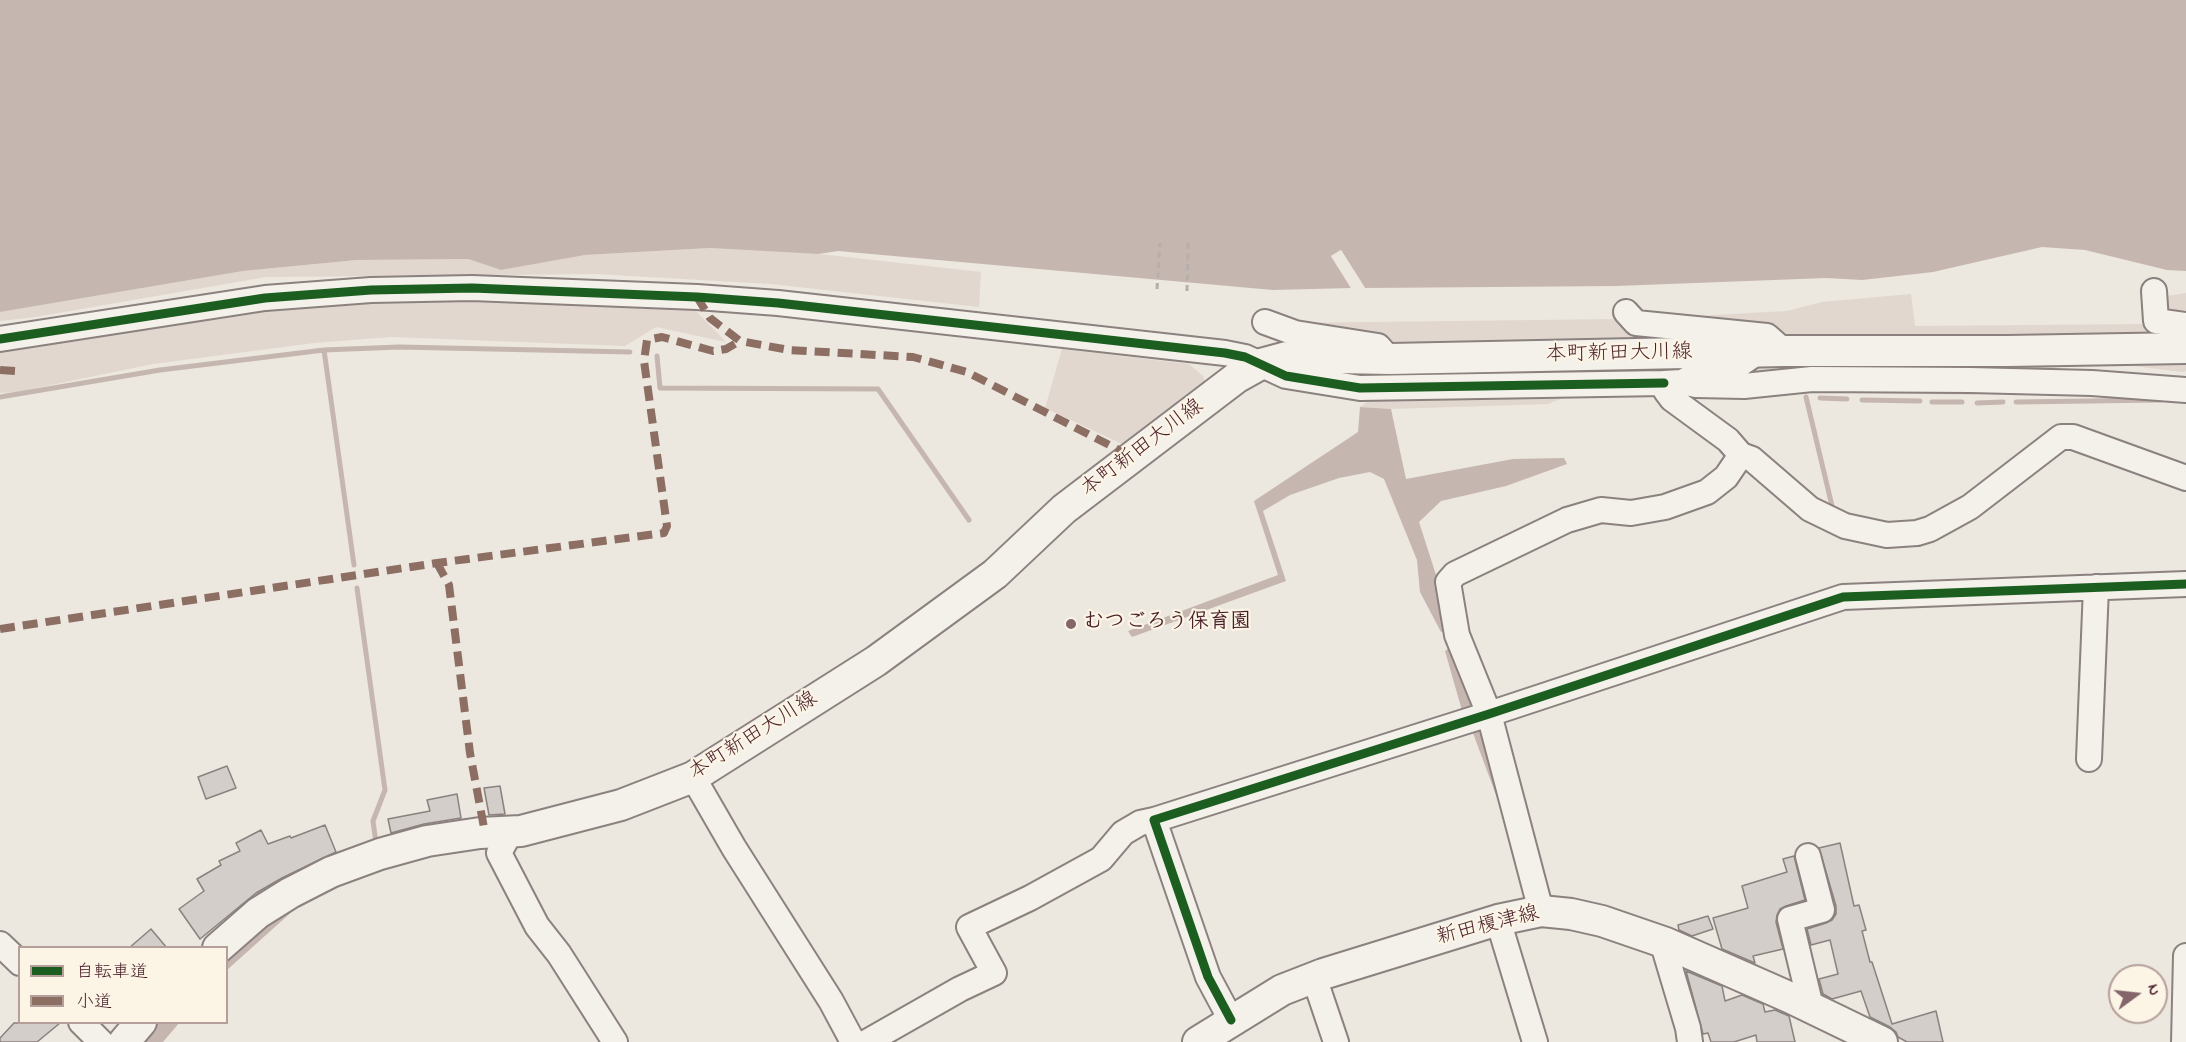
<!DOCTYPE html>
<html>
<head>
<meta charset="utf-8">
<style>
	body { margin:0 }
	#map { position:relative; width:2186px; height:1042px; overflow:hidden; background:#ece7df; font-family:"Indie Flower","Klee One",sans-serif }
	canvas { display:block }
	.legend { position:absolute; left:18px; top:946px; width:210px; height:78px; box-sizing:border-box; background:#fcf5e5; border:2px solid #b59f9b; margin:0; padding:8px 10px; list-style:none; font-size:18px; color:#4a1f2b }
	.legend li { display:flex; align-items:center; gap:12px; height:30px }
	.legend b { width:30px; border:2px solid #b59f9b }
	.north { position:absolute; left:2108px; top:964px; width:60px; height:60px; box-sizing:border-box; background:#fcf5e5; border:2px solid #b59f9b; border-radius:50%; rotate:75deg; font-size:16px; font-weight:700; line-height:24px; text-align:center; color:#4a1f2b }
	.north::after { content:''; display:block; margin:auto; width:21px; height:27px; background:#83656a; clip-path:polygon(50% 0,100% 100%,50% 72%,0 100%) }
</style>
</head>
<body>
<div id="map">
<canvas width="2186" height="1042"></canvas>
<ul class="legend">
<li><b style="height:8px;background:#1b5e20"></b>自転車道</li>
<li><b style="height:8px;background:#8d6e63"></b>小道</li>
</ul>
<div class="north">N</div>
</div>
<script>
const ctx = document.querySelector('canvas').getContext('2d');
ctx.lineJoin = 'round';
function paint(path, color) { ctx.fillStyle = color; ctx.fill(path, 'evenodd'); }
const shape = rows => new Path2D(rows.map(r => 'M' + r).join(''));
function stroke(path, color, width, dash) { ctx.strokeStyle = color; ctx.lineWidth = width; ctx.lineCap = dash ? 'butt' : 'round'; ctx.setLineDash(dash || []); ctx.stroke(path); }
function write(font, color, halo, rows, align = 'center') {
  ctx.font = font + ' "Indie Flower","Klee One",sans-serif'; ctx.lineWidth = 4.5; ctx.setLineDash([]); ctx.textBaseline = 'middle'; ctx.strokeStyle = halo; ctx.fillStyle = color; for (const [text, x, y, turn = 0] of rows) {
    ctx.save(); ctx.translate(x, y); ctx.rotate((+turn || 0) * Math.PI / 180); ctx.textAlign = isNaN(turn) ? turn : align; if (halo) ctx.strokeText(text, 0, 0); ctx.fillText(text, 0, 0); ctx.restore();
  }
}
paint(shape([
	[710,248,819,254,981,272,979,307,771,284,595,274,266,277,35,317,0,321,0,312,243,271,357,260,468,259,501,270,585,255],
	[2186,293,2186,322,2163,318,2167,296],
	[1911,294,1915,326,2150,324,2186,333,1801,343,1770,328,1644,319,1787,311,1822,302],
	[390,297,691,306,726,342,656,327,625,346,391,337,314,343,153,364,17,392,0,393,0,346,267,307],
	[1620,319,1747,340,1408,347,1290,323],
	[1062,349,1189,364,1203,376,1206,386,1131,448,1045,408],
	[2186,358,2186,371,2182,372,2094,361],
	[1775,360,2039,363,2071,371,1706,378],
	[1826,385,1979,387,1975,395,1823,392],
	[1585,389,1548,404,1391,409,1360,407,1379,394]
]), '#e1d7ce');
paint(shape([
	[0,0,2186,0,2186,271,2167,270,2085,250,2042,247,1933,272,1862,280,1826,278,1616,286,1365,288,1341,250,1331,256,1351,288,1273,290,838,251,818,254,710,248,585,255,501,270,468,259,357,260,243,271,0,312],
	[1360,407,1391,409,1406,479,1513,459,1564,458,1567,464,1506,486,1441,501,1419,522,1445,603,1447,630,1441,632,1420,592,1417,560,1384,479,1370,472,1339,478,1290,495,1263,511,1286,581,1132,637,1128,631,1278,575,1254,501,1358,432],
	[1455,644,1481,710,1463,714,1445,651],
	[1477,727,1489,728,1526,854,1514,857,1506,822,1473,733],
	[383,864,383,870,361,872,306,899,227,970,227,955,309,888],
	[153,1023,179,1023,163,1042,135,1042]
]), '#c6b6b0');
paint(shape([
	[1341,250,1365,288,1362,288,1340,254,1335,257,1354,288,1351,288,1331,256]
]), '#ece7df');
stroke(shape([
	[324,350,354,565],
	[657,356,660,388,878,389,969,520],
	[0,397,160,370,324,350,399,347,630,352],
	[1806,397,1833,510],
	[1820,398,1847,399],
	[1862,400,1920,401],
	[1932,402,1962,402],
	[2016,402,2161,400],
	[1977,403,2003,402],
	[357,588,385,790,373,821,376,843]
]), '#c6b6b0', 5);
const building = shape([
	[227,766,236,788,206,799,198,777,227,766],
	[500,786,505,814,489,815,484,788,500,786],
	[457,794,461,818,424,824,391,833,388,819,430,811,427,800,457,794],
	[325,825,336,852,282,878,256,893,200,939,179,909,204,891,197,879,221,865,219,861,240,851,236,843,261,830,268,844,290,836,291,838,325,825],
	[1840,843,1854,906,1859,905,1866,930,1862,931,1870,962,1872,962,1892,1024,1936,1011,1943,1042,1907,1042,1898,1037,1896,1032,1890,1027,1870,1017,1861,991,1832,999,1823,994,1819,979,1838,974,1830,940,1811,945,1807,929,1826,923,1832,920,1836,914,1836,906,1819,848,1840,843],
	[1794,856,1805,900,1786,906,1780,909,1777,915,1776,922,1783,949,1753,956,1755,963,1722,949,1713,918,1748,908,1742,886,1787,872,1783,859,1794,856],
	[1708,916,1713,929,1692,936,1679,930,1678,925,1708,916],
	[151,929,167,948,129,948,151,929],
	[1686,971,1722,986,1725,1001,1742,995,1763,1004,1765,1012,1775,1010,1789,1016,1795,1042,1757,1042,1756,1035,1734,1042,1711,1042,1708,1033,1703,1034,1686,971],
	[14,1023,60,1023,37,1042,0,1042,0,1038,14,1023]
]);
paint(building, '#d3cec9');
stroke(building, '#8b817f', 1.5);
const minor = shape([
	[2154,291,2156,321,2186,325],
	[1626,312,1636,323,1767,336,1784,351],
	[1265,322,1295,333,1378,346,1386,355],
	[0,339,265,298,371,290,472,288,697,297,778,303,1225,353,1245,357,1286,376,1360,388,1664,383],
	[1682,382,1696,385,1744,386,1812,379,1970,380,2092,383,2186,390],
	[1741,455,1728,440,1672,399,1666,391,1664,383,1682,382,1693,376,1742,363,1755,354],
	[2089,759,2096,587],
	[693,777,734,848,831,1001,853,1042],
	[511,831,499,853,537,926,559,954,615,1042],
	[1808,856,1822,910,1790,919,1811,1007],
	[1541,911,1489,714,1457,635,1448,582,1455,574,1567,520,1601,510,1631,513,1665,507,1707,492,1726,477,1741,455,1752,459,1810,509,1845,526,1887,535,1917,533,1930,529,1970,507,2061,437,2073,437,2186,478],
	[1498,920,1535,1042],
	[1662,941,1688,1028,1690,1042],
	[0,944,20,963],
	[1314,977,1336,1042],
	[1231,1020,1208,977,1154,820,1489,714,1843,597,2186,584],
	[81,1022,101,1042],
	[867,1042,960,989,994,973,969,927,1030,898,1101,859,1123,833,1140,823,1154,820],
	[2184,1042,2186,956]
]);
const major = shape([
	[218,948,258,913,290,893,331,872,380,854,427,841,480,833,521,831,621,805,693,777,876,661,995,574,1064,509,1236,378,1261,364,1287,357,1390,359,1784,351,2007,351,2186,348],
	[124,1042,141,1022],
	[1198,1042,1282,990,1323,974,1498,920,1541,911,1571,914,1602,921,1666,943,1791,998,1882,1042]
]);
stroke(minor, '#8b817f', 28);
stroke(major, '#8b817f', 34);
stroke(shape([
	[1157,289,1160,243],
	[1187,291,1188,242]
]), '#b6afac', 3, [6, 4.5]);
stroke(minor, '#f4f0ea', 24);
stroke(major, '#f4f0ea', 30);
stroke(shape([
	[697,297,710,318,740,341,789,350,913,357,967,372,1117,449,1129,459],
	[0,370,15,371],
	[437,563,449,585,470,753,485,833],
	[0,629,437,563,664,533,667,526,644,361,647,340,662,337,713,351,726,349,740,341]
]), '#8d6e63', 8, [15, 8]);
stroke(shape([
	[0,339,265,298,371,290,472,288,697,297,778,303,1225,353,1245,357,1286,376,1360,388,1664,383],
	[1231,1020,1208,977,1154,820,1489,714,1843,597,2186,584]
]), '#1b5e20', 9);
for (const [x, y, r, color] of [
	[1071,624,6,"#83656a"]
]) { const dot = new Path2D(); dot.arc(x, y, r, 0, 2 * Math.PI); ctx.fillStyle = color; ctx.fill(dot); stroke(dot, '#fcf5e5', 2); }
write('21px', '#4a1f2b', '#fcf5e5', [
	["本町新田大川線",1619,355,-1],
	["本町新田大川線",1143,449,-37],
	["本町新田大川線",754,737,-32],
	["新田榎津線",1488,927,-14]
]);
write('bold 21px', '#4a1f2b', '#fcf5e5', [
	["むつごろう保育園",1083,624]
], 'left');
</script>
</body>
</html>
